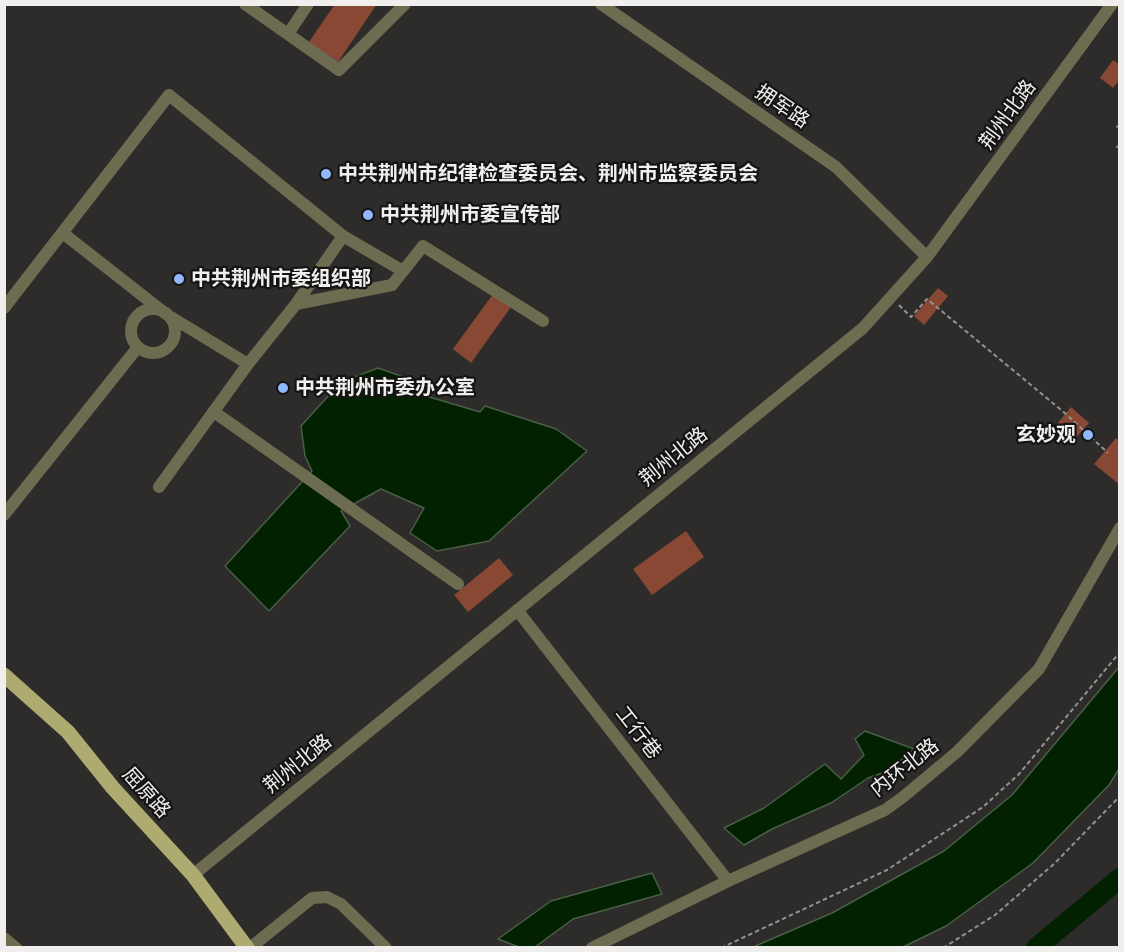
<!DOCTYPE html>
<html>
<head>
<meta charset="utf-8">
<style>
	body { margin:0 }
	#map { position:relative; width:1124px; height:952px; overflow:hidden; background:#2d2c2a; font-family:"Work Sans",sans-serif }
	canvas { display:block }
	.frame { position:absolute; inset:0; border:6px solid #f0efed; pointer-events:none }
</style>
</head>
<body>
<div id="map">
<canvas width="1124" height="952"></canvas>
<div class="frame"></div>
</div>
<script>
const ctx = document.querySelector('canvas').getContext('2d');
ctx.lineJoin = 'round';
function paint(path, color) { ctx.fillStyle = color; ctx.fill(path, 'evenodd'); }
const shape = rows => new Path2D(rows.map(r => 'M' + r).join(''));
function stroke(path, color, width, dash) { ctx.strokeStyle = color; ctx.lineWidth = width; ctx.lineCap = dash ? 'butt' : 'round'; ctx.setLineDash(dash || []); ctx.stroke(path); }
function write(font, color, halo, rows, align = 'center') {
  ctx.font = font + ' "Work Sans","Noto Sans SC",sans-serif'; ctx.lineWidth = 4.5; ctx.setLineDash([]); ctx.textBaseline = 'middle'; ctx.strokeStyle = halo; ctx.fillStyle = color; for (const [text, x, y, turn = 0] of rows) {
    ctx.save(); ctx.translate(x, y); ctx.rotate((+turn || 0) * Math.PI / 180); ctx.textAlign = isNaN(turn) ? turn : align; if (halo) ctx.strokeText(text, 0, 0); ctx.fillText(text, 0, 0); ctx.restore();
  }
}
const water = shape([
	[378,368,421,383,426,396,480,412,485,406,556,429,587,451,489,541,437,551,410,533,424,508,381,489,341,511,350,526,269,611,225,566,312,471,305,456,301,426,341,382,378,368],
	[1119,667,1119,769,1109,785,1033,863,946,926,903,947,753,947,832,913,944,851,1012,795,1119,667],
	[865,731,914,749,888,771,868,778,831,803,772,829,744,845,724,828,764,808,825,764,841,779,864,755,855,739,865,731],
	[652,873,662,894,573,919,535,947,519,947,498,939,551,901,652,873]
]);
paint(water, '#022100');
stroke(water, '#495f47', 1.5);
stroke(shape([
	[1036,948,1120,878]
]), '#022100', 20);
paint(shape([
	[335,4,377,4,338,62,309,42],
	[1113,60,1120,65,1120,79,1113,88,1100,78],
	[938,288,948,296,924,325,914,316],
	[493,294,511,307,471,363,453,349],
	[1071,407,1089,423,1074,440,1056,425],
	[1116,438,1120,442,1120,485,1094,464],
	[686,531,704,557,652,595,633,569],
	[499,558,513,575,468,612,454,595]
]), '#884834');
stroke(shape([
	[1120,124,1117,127,1120,129],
	[1120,145,1117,147,1120,149],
	[899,305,911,317,927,299,1066,414,1108,453],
	[721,948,887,870,983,807,1019,774,1120,652],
	[943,948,995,915,1055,863,1120,796]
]), '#939290', 2, [4.5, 3]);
stroke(shape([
	[245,4,339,70,405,4],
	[601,4,836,167,927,257],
	[288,34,308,4],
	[64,234,166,314,248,364],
	[343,236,403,271],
	[296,304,392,285,423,246,543,321],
	[4,308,169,95,343,236,296,304,248,364,159,487],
	'131 331a22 22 0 1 1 44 0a22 22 0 1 1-44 0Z',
	[214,412,458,584],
	[4,515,138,347],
	[517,610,728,881],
	[193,875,863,328,927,257,1112,4],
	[4,938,16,948],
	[250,948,312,898,327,897,341,904,386,948],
	[592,948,728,881,885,810,903,797,957,752,1039,669,1120,528]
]), '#6d6c50', 12);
stroke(shape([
	[4,675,68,732,113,788,193,875,247,948]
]), '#adab70', 15);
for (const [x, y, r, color] of [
	[326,174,6,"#91b8fd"],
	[368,215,6,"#91b8fd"],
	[179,279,6,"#91b8fd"],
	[283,388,6,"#91b8fd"],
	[1088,435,6,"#91b8fd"]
]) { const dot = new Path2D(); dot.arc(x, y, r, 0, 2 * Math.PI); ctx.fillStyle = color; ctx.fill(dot); stroke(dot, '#151413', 2); }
write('20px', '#f0efed', '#151413', [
	["拥军路",782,107,34],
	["荆州北路",1008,115,-54],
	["荆州北路",674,457,-39],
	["工行巷",638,733,52],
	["荆州北路",298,764,-39],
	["内环北路",905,768,-38],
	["屈原路",146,793,48]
]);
write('bold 20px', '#f0efed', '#151413', [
	["中共荆州市纪律检查委员会、荆州市监察委员会",338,174],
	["中共荆州市委宣传部",380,215],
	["中共荆州市委组织部",191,279],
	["中共荆州市委办公室",295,388],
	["玄妙观",1076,435,"right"]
], 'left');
</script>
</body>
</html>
